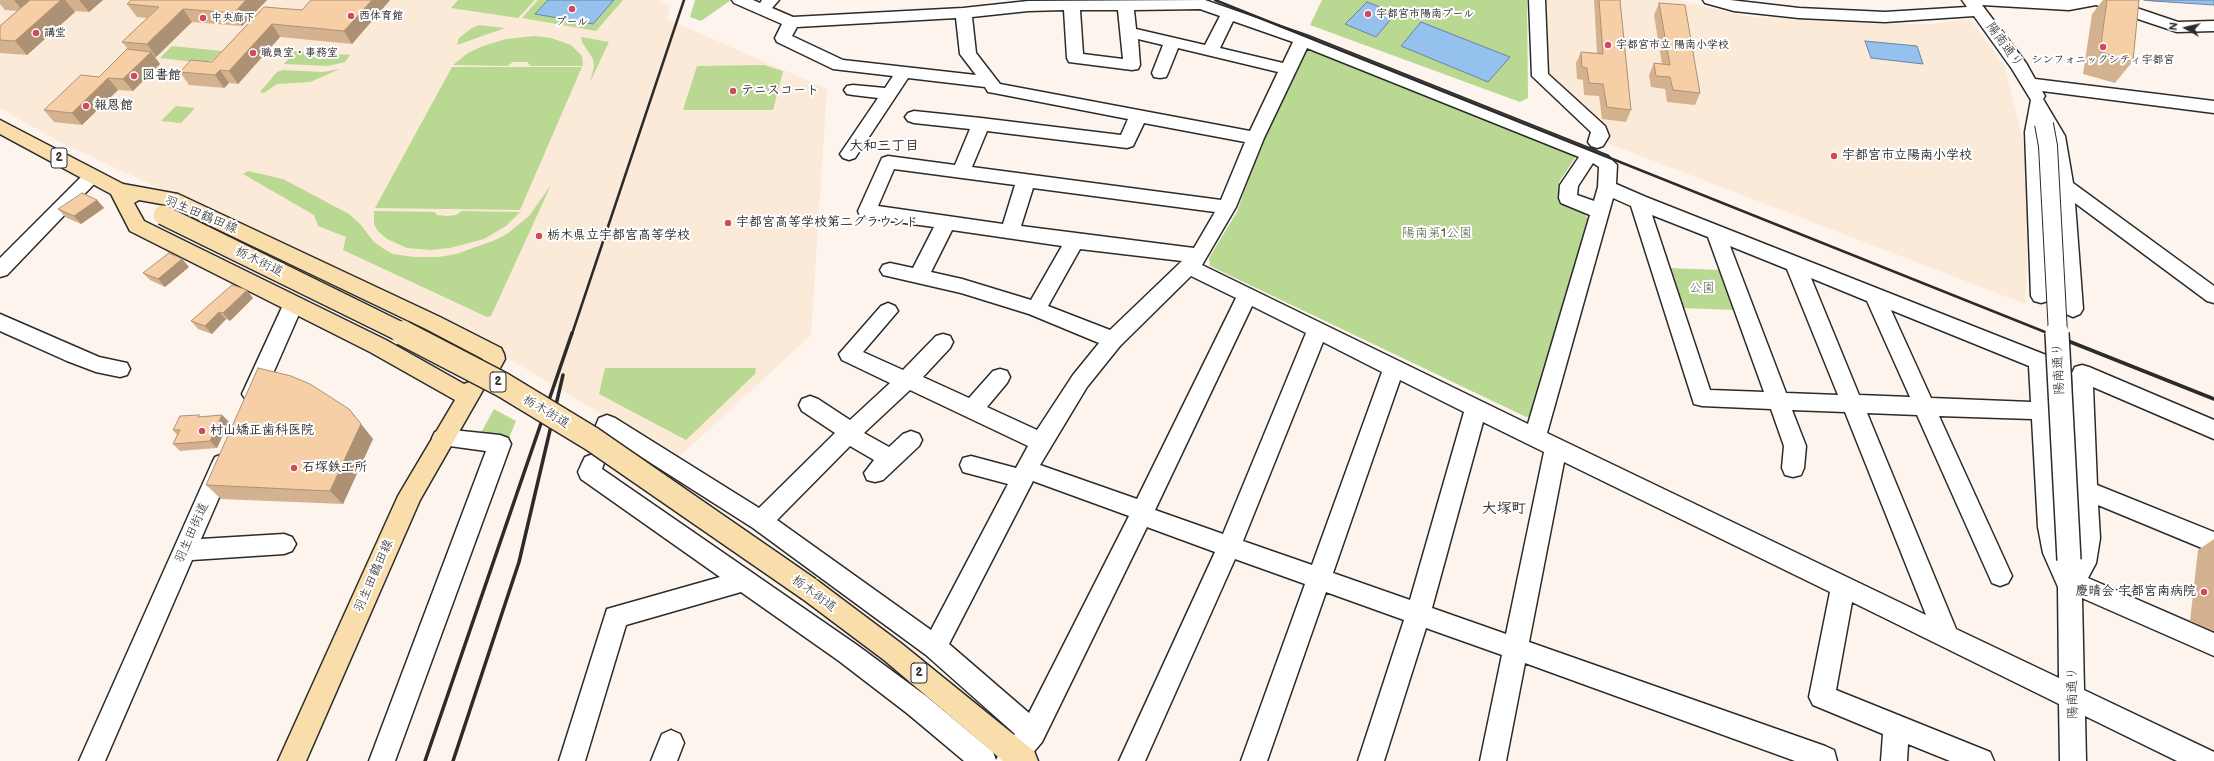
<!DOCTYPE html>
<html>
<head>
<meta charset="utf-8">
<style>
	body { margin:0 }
	#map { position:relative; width:2214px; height:761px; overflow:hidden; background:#fdf5ed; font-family:"Balsamiq Sans",sans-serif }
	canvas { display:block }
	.north { position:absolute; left:2166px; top:8px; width:40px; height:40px; -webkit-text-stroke:3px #fff; paint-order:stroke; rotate:278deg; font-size:11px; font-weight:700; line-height:16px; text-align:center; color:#2b2b2b }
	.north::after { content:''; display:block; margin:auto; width:14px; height:18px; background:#2b2b2b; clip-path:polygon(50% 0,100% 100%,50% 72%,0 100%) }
</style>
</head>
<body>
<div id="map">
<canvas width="2214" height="761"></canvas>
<div class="north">N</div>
</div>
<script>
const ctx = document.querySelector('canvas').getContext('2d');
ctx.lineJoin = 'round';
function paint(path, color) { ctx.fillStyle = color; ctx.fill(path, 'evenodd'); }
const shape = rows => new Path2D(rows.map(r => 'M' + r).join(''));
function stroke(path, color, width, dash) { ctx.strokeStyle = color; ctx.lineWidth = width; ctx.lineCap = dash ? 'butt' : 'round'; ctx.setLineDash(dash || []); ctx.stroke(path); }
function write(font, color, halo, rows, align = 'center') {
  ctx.font = font + ' "Balsamiq Sans","Klee One",sans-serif'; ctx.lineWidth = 4; ctx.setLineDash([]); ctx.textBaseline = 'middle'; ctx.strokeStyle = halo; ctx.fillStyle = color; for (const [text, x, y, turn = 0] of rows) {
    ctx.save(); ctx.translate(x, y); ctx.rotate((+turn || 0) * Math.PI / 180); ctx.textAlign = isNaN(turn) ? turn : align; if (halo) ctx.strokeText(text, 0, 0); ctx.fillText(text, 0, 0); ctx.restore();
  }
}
paint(shape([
	[0,0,660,0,670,6,667,19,827,89,811,335,677,459,466,333,54,139,0,108],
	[1544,0,1678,0,1744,16,1862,23,1932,24,1970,19,2004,65,2030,169,2025,304,1607,143,1608,134,1603,124,1549,75,1544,65]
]), '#fbead8');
paint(shape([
	[458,0,535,0,518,18,451,8],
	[538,0,623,0,596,31,522,18],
	[695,0,731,0,701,21,690,17],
	[1322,0,1527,0,1528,98,1520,102,1310,25],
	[479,25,505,28,457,45,459,38,472,28],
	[534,36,551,38,571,45,582,56,583,66,531,66,527,62,513,62,507,66,453,65,468,53,483,46,506,39],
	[581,37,609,42,590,82,594,67,593,59,582,42],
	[172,46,222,51,213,60,201,63,160,58],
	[1312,48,1577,155,1559,182,1559,194,1563,200,1583,211,1589,221,1532,416,1526,417,1210,266,1209,258,1237,212,1262,139,1305,50],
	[295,51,350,55,345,62,328,66,284,64],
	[764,65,783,71,773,110,683,110,697,66],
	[452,67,582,67,520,210,375,208],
	[340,69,310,82,277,84,264,93,260,92,277,72,283,70,323,72],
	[176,106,195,108,181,123,161,121],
	[248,171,283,179,349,214,360,224,374,242,384,249,393,254,414,257,439,257,456,254,493,241,507,234,529,216,551,185,491,316,487,317,343,250,346,237,318,226,314,215,243,174],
	[374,211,435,212,437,215,447,216,456,215,462,211,520,212,506,226,484,239,450,248,430,250,407,248,387,239,377,230,374,224],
	[1667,268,1722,270,1737,310,1680,308],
	[605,368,756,368,755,374,686,440,599,394],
	[494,409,516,421,508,440,479,436]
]), '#b9d891');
const water = shape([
	[548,0,614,0,593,24,535,14,548,0],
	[2144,0,2214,0,2214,5,2153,1,2144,0],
	[1367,2,1396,13,1376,37,1345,24,1367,2],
	[1421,22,1510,57,1488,82,1401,46,1421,22],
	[1865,41,1917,46,1923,64,1871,58,1865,41]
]);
paint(water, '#94c1ee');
stroke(water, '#6a85a0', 1);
const minor = shape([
	[732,0,753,0,760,3,762,0,779,0,772,8,793,17,963,8,1028,1,1205,0,1308,36,1608,156,1617,165,1616,184,1646,197,2046,355,2049,361,2060,527,2067,553,2072,564,2076,538,2072,373,2075,367,2082,365,2089,367,2214,420,2214,439,2093,387,2097,485,2214,532,2214,553,2098,505,2100,538,2096,563,2088,578,2214,633,2214,656,2082,598,2084,690,2214,752,2214,761,2177,761,2085,716,2086,761,2060,761,2059,704,1852,602,1836,690,1990,752,1994,761,1950,761,1908,744,1907,761,1881,761,1883,734,1813,705,1809,697,1830,592,1564,462,1529,642,1825,746,1834,750,1837,761,1795,761,1525,663,1506,761,1480,761,1502,655,1426,628,1384,761,1358,761,1404,620,1326,592,1267,761,1241,761,1305,584,1235,559,1145,761,1119,761,1215,552,1147,527,1042,742,1026,761,964,761,908,714,839,661,741,592,626,625,585,761,559,761,607,609,720,577,581,479,578,472,582,463,585,457,593,454,601,457,604,463,602,469,857,645,926,696,993,752,996,760,1000,752,1015,734,926,655,753,528,610,437,605,439,597,436,594,430,599,418,607,415,615,418,759,508,835,433,802,411,799,405,802,399,810,396,818,399,850,420,890,383,842,360,839,354,881,306,888,303,895,306,898,311,863,352,903,370,936,336,943,334,950,336,953,342,950,348,923,377,969,398,993,371,1000,369,1007,371,1010,377,1007,383,987,407,1037,430,1073,375,1099,343,1029,314,961,293,883,275,880,270,883,265,890,263,913,268,934,227,867,218,860,216,858,211,882,158,888,156,955,165,970,129,914,123,908,121,905,117,908,113,914,111,981,118,1121,135,1128,119,994,93,988,92,985,87,908,78,855,158,849,160,843,158,840,154,878,98,853,95,847,94,844,90,847,86,853,85,885,88,893,76,833,69,777,42,775,38,782,24,734,3,732,0],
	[1200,9,1220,16,1205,45,1136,29,1134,10,1200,9],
	[1064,10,1067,58,1069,62,1132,70,1138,69,1140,65,1138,39,1163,45,1152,73,1154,77,1160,78,1166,77,1168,73,1178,48,1278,72,1250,131,1000,84,976,53,972,17,1028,11,1064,10],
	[1080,10,1118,10,1123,59,1083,54,1080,10],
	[956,18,960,54,976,75,843,60,792,36,797,27,956,18],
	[1233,21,1293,42,1283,63,1220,48,1233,21],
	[1307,48,1579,157,1560,185,1559,198,1561,203,1590,215,1528,424,1202,265,1236,207,1264,138,1307,48],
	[1144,123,1245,142,1221,200,972,167,987,131,1127,148,1133,146,1144,123],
	[1593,163,1599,167,1598,187,1594,201,1577,195,1578,186,1593,163],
	[894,169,1015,185,1003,224,878,206,894,169],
	[1033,188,1215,212,1194,248,1021,226,1033,188],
	[1613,198,1631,206,1694,404,1702,406,1771,409,1784,446,1782,468,1785,475,1793,477,1801,475,1804,468,1806,446,1792,410,1845,412,1926,615,1547,433,1613,198],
	[1652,215,1708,237,1764,392,1710,390,1652,215],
	[952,230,1062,246,1031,300,962,279,931,272,952,230],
	[1730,246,1787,269,1838,395,1786,393,1730,246],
	[1080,249,1182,261,1110,330,1048,306,1080,249],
	[1191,276,1236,298,1137,499,1040,465,1087,387,1120,346,1191,276],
	[1811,278,1867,301,1910,397,1859,395,1811,278],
	[1252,306,1306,333,1223,534,1155,510,1252,306],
	[1891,310,2029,366,2031,402,1931,398,1891,310],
	[1323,342,1382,372,1312,565,1243,541,1323,342],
	[1400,380,1464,412,1410,600,1333,573,1400,380],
	[910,390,1028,446,1016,468,971,456,963,458,960,465,963,472,1008,484,931,630,777,520,850,446,874,460,864,473,867,480,875,482,883,480,919,446,922,440,919,434,911,431,903,434,889,447,864,433,910,390],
	[1867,413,1917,415,1992,583,2000,586,2008,583,2012,576,1939,416,2032,419,2038,527,2043,553,2058,587,2059,678,1956,629,1867,413],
	[1483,422,1544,452,1506,634,1432,608,1483,422],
	[1033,481,1129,516,1029,713,949,644,1033,481],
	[1529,0,1545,0,1548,74,1605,126,1609,136,1603,146,1597,148,1591,146,1588,142,1591,132,1532,76,1529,0],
	[1703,0,1730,0,1799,8,1885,12,1967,7,1962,0,2113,0,2178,22,2214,21,2214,31,2177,32,2096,5,2069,10,1982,5,2026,63,2035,79,2214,101,2214,113,2042,91,2045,96,2043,99,2065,136,2073,183,2214,286,2214,303,2207,301,2075,203,2083,309,2080,314,2073,317,2066,314,2063,309,2053,169,2047,136,2043,129,2051,296,2048,301,2041,303,2034,301,2031,296,2025,132,2031,100,2012,69,1974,16,1885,22,1799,18,1734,11,1705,3,1703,0],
	[92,170,98,172,101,176,98,180,7,275,0,277,0,258,86,172,92,170],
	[293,298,300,300,303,305,264,394,260,400,253,402,246,400,242,394,283,305,286,300,293,298],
	[0,314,99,357,127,363,130,369,127,375,120,377,96,372,67,361,0,331,0,314],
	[443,429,500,435,508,438,511,444,395,761,369,761,486,451,435,444,432,438,435,432,443,429],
	[223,454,231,457,234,463,201,539,284,534,292,537,296,544,292,551,284,554,192,560,105,761,79,761,212,463,215,457,223,454],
	[671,730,680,734,684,743,677,761,651,761,662,734,671,730]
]);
const major = shape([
	[0,120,123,184,178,194,440,317,501,348,504,354,505,359,500,368,492,370,484,368,481,362,483,359,426,329,167,205,139,200,134,203,144,221,386,340,464,384,472,381,480,384,483,390,420,500,306,761,278,761,398,496,455,400,370,352,130,231,111,194,0,134,0,120],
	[809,578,818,581,902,644,1034,751,1038,761,1003,761,884,660,800,597,797,589,800,581,809,578]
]);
stroke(minor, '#2b2b2b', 3);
stroke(major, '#2b2b2b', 3);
paint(minor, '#fff');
paint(major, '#f9deab');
stroke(shape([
	[1215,0,2050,334],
	[572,334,684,0]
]), '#2b2b2b', 2.5);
stroke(shape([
	[2048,333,2214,399],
	[425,761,572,333],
	[453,761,519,562,563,375]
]), '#2b2b2b', 3.5);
const minorBridgeFar1 = shape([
	[2044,124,2048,146,2058,334]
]);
const minorBridge = shape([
	[2057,333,2069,560]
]);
const majorBridgeFar1 = shape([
	[163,215,405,334]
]);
const majorBridge = shape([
	[403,333,503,385,592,439,809,589]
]);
stroke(minorBridgeFar1, '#2b2b2b', 20, []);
stroke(minorBridge, '#2b2b2b', 26, []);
stroke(majorBridgeFar1, '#2b2b2b', 22, []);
stroke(majorBridge, '#2b2b2b', 27, []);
stroke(minorBridgeFar1, '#fff', 18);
stroke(minorBridge, '#fff', 23);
stroke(majorBridgeFar1, '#f9deab', 19);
stroke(majorBridge, '#f9deab', 24);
paint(shape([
	[0,0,103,0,89,12,74,11,75,12,27,55,0,53,0,26,17,11,5,10,0,4],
	[267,0,242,26,192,22,156,57,155,57,160,64,133,91,118,90,82,125,54,122,44,110,99,77,128,49,122,42,147,18,137,17,127,4],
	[311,0,390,0,352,44,280,37,238,84,229,83,224,88,189,85,180,72,212,62,264,7,302,10],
	[1594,0,1620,0,1631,110,1626,122,1602,119,1599,96,1584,95,1583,80,1577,79,1576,63,1581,52,1597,53],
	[2103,0,2139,0,2133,61,2115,83,2083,74,2092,14],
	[1659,3,1700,93,1695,105,1667,102,1665,89,1651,87,1649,75,1654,63,1662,64,1654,15],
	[97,200,104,208,81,224,65,217,58,209],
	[182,259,189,267,165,287,150,280,143,273],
	[253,298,230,321,226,319,212,334,198,329,191,321],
	[349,409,373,439,343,504,221,499,206,485],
	[222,415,229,422,217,448,180,451,173,444,177,435,173,430,201,417],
	[2214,539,2214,631,2190,621,2198,550]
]), '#d4b28f');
paint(shape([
	[14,0,37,0,24,12],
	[61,0,65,0,75,12,27,55,15,41],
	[79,0,103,0,89,12],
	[246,0,267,0,242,26,234,13],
	[372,0,390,0,352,44,344,31],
	[183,9,192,22,156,57,147,44],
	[272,24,280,37,238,84,229,71],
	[151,52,160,64,133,91,123,79],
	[220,70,229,83,224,88,215,75],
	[108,78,118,90,82,125,72,113],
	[97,200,104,208,81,224,74,216],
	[182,259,189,267,165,287,158,279],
	[247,290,253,298,230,321,223,313],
	[219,312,226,319,212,334,205,326],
	[349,409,373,439,343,504,330,491],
	[222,415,229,422,217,448,210,441]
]), '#ad9174');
const building = shape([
	[30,0,61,0,15,41,0,40,0,26,30,0],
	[131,0,246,0,234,13,183,9,147,44,122,42,159,7,127,4,131,0],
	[311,0,372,0,344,31,272,24,229,71,220,70,215,75,180,72,191,60,212,62,264,7,302,10,311,0],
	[1599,0,1620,0,1631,110,1607,107,1603,84,1589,83,1587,68,1582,67,1581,52,1603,54,1599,0],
	[2107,0,2139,0,2133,61,2100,52,2107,0],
	[1659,3,1685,5,1700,93,1673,90,1670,77,1656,76,1654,63,1670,65,1659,3],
	[127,49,151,52,123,79,108,78,72,113,44,110,81,75,99,77,127,49],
	[82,193,97,200,74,216,58,209,82,193],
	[169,253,182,259,158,279,143,273,169,253],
	[232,285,247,290,223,313,219,312,205,326,191,321,232,285],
	[258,368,291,376,310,384,349,409,361,424,330,491,206,485,258,368],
	[199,415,198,417,222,415,210,441,173,444,180,430,173,430,180,416,199,415]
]);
paint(building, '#f7cfa6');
stroke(building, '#ad9174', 1);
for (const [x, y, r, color] of [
	[572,9,4,"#d1495b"],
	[1368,14,4,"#d1495b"],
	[351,16,4,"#d1495b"],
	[203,18,4,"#d1495b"],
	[36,33,4,"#d1495b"],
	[1608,45,4,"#d1495b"],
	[2103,47,4,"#d1495b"],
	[253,53,4,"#d1495b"],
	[134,76,4,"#d1495b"],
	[733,91,4,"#d1495b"],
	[86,106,4,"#d1495b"],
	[1834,156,4,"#d1495b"],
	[728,223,4,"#d1495b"],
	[539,236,4,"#d1495b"],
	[202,431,4,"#d1495b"],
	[294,468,4,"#d1495b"],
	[2204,592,4,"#d1495b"]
]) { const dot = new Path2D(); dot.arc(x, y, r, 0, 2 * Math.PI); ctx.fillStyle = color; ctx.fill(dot); stroke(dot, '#fff', 1.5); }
write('bold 11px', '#2b2b2b', '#fff', [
	["宇都宮市陽南プール",1376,14],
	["西体育館",359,16],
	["中央廊下",211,18],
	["プール",572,22,"center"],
	["講堂",44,33],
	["宇都宮市立 陽南小学校",1616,45],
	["職員室・事務室",261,53],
	["シンフォニックシティ宇都宮",2103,60,"center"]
], 'left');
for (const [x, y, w] of [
	[59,158,16],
	[498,382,16],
	[919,673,16]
]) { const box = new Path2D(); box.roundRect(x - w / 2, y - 10, w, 20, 3); ctx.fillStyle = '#fff'; ctx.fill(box); stroke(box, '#2b2b2b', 1); }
write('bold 12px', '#2b2b2b', null, [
	["2",59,158],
	["2",498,382],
	["2",919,673]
]);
write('13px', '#2b2b2b', '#fff', [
	["陽南通り",2004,45,54],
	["羽生田鶴田線",201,215,23],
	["栃木街道",259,262,26],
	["陽南通り",2059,369,-93],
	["栃木街道",546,412,31],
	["羽生田街道",192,533,-66],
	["羽生田鶴田線",374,576,-66],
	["栃木街道",814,594,36],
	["陽南通り",2073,693,-91]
]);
write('bold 13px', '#2b2b2b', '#fff', [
	["図書館",142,76],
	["テニスコート",741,91],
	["報恩館",94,106],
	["宇都宮市立陽南小学校",1842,156],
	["宇都宮高等学校第二グラウンド",736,223],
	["栃木県立宇都宮高等学校",547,236],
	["村山矯正歯科医院",210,431],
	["石塚鉄工所",302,468],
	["慶晴会 宇都宮南病院",2196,592,"right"]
], 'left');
write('13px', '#565f4a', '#fff', [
	["陽南第1公園",1437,234],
	["公園",1702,289]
]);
write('bold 14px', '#2b2b2b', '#fff', [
	["大和三丁目",884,146]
]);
write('bold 15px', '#2b2b2b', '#fff', [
	["大塚町",1504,509]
]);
</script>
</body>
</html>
